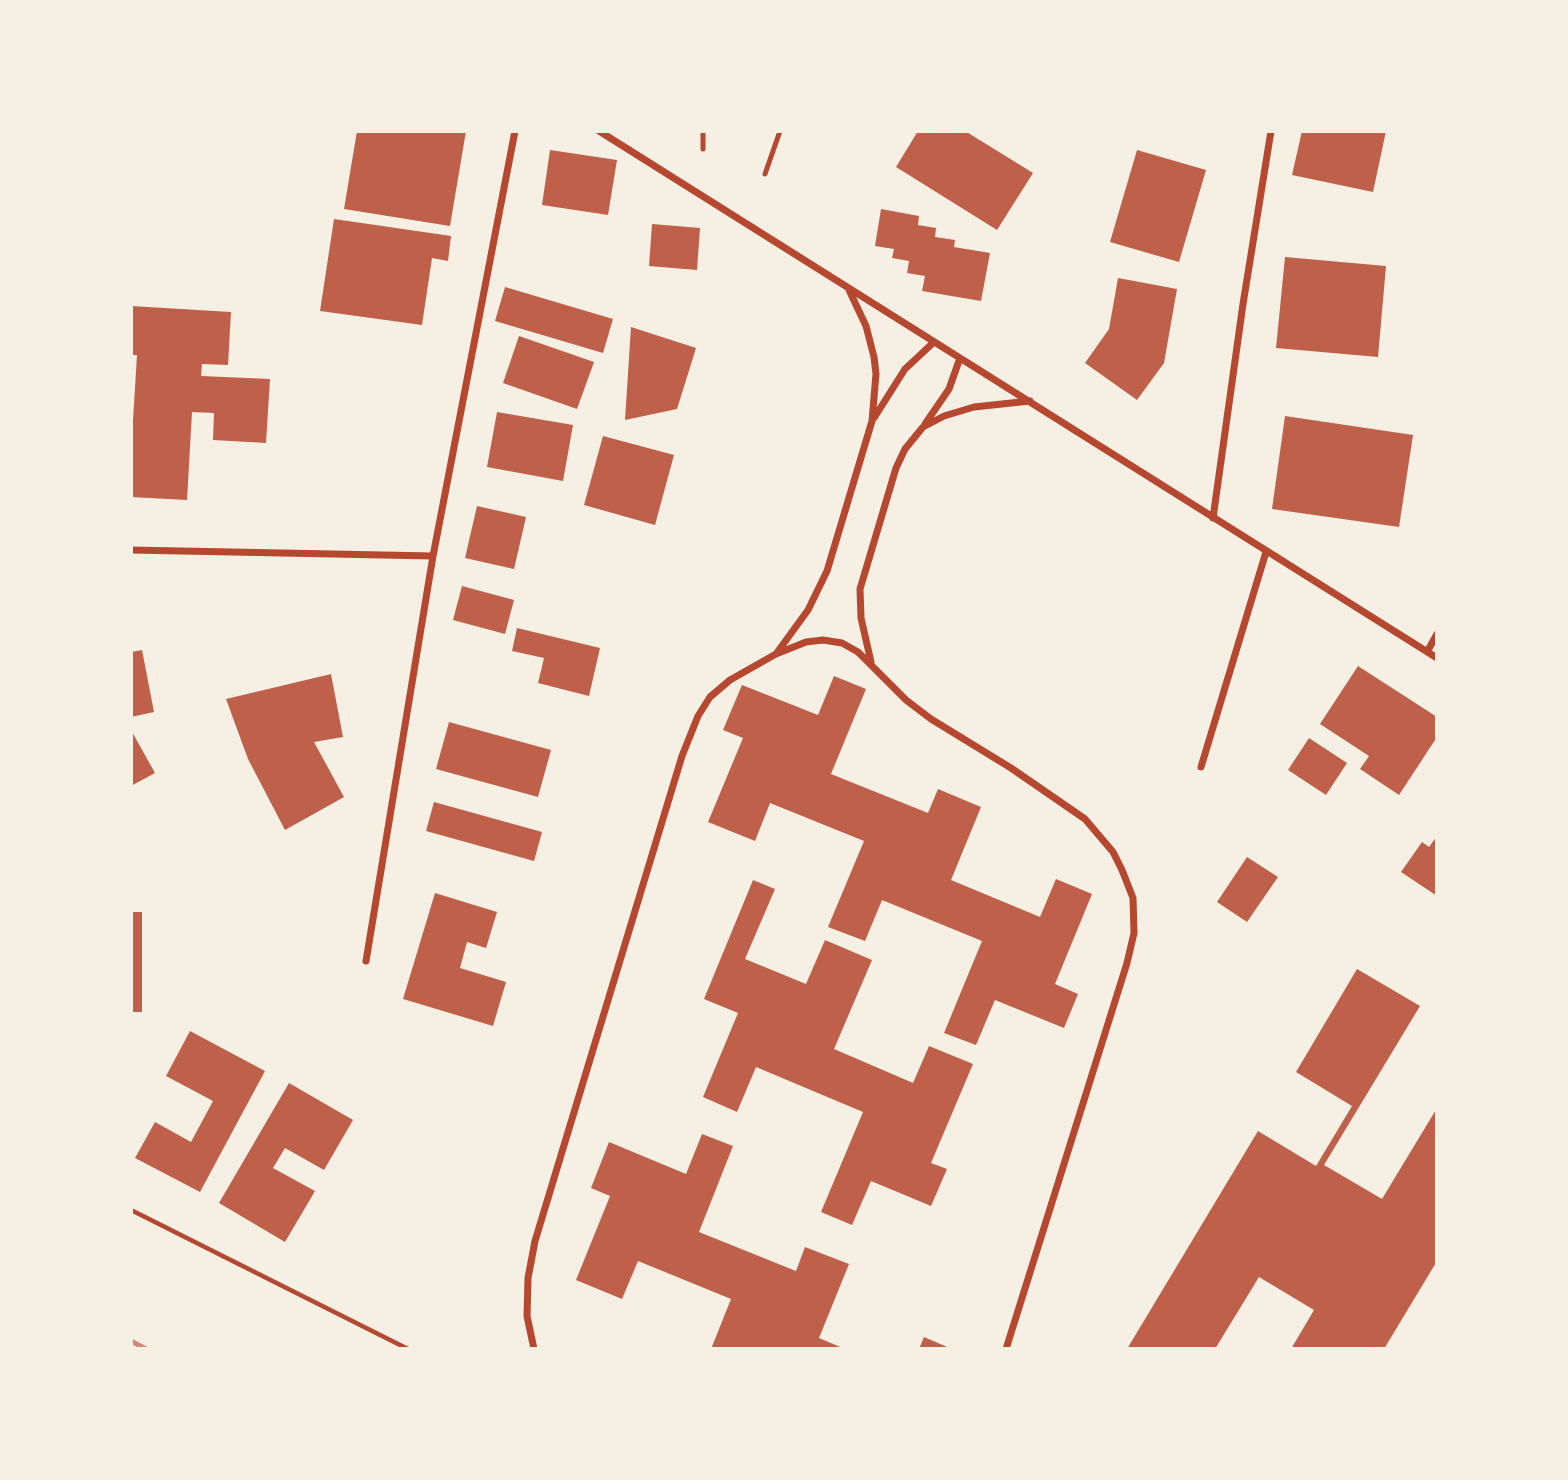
<!DOCTYPE html>
<html>
<head>
<meta charset="utf-8">
<style>
	body { margin:0 }
	#map { position:relative; width:1568px; height:1480px; overflow:hidden; background:#f6efe4; font-family:"PT Serif",serif }
	canvas { display:block }
	.frame { position:absolute; inset:0; border:133px solid #f6efe4; pointer-events:none }
</style>
</head>
<body>
<div id="map">
<canvas width="1568" height="1480"></canvas>
<div class="frame"></div>
</div>
<script>
const ctx = document.querySelector('canvas').getContext('2d');
ctx.lineJoin = 'round';
function paint(path, color) { ctx.fillStyle = color; ctx.fill(path, 'evenodd'); }
const shape = rows => new Path2D(rows.map(r => 'M' + r).join(''));
function stroke(path, color, width, dash) { ctx.strokeStyle = color; ctx.lineWidth = width; ctx.lineCap = dash ? 'butt' : 'round'; ctx.setLineDash(dash || []); ctx.stroke(path); }
paint(shape([
	[357,131,466,131,450,226,344,209],
	[918,131,965,131,1033,173,997,230,896,167],
	[1302,131,1386,131,1373,192,1292,175],
	[550,150,617,160,608,215,542,205],
	[1137,150,1206,170,1179,262,1110,242],
	[881,209,919,216,918,225,936,228,935,237,955,240,954,247,990,253,981,301,922,291,925,276,907,273,909,261,892,258,894,249,875,246],
	[334,219,451,236,448,261,432,258,422,325,320,311],
	[652,224,700,228,697,270,649,266],
	[1285,257,1386,266,1378,357,1276,348],
	[1118,278,1177,289,1164,363,1137,400,1085,363,1109,329],
	[505,287,613,319,603,353,495,321],
	[131,306,231,312,228,365,202,364,201,376,270,379,266,443,213,440,214,413,192,412,187,500,131,497,131,453,137,355,131,355],
	[631,327,696,348,677,409,625,420],
	[519,336,594,362,577,409,503,383],
	[497,412,573,425,563,481,487,467],
	[1285,416,1413,435,1399,527,1272,509],
	[603,436,674,455,655,525,584,505],
	[477,506,526,517,514,569,465,558],
	[462,586,514,600,505,634,453,620],
	[517,628,600,648,589,696,538,683,544,658,512,651],
	[142,650,154,712,131,717,131,652],
	[1358,666,1437,717,1437,737,1399,795,1360,769,1369,756,1320,724],
	[331,674,343,737,314,742,344,797,285,830,248,759,226,699],
	[834,676,866,689,831,774,928,813,938,789,981,807,951,880,1040,917,1056,879,1092,894,1055,984,1078,994,1064,1028,995,1000,976,1045,944,1033,982,941,882,900,865,941,828,927,864,841,770,803,755,841,708,822,743,738,723,730,742,685,818,715],
	[449,722,551,750,538,797,436,769],
	[131,730,155,773,131,786],
	[1309,738,1347,763,1326,795,1288,770],
	[434,802,542,832,534,861,426,831],
	[1437,836,1437,896,1401,872,1422,842,1429,847],
	[1247,857,1278,877,1247,922,1217,902],
	[753,880,775,889,745,959,806,984,825,940,872,960,834,1049,913,1083,929,1046,973,1064,931,1163,947,1169,931,1206,871,1181,852,1225,821,1212,863,1112,756,1067,737,1112,703,1097,738,1013,704,999],
	[435,893,497,912,486,948,467,942,460,968,506,982,493,1026,403,999],
	[131,912,142,912,142,1012,131,1012],
	[1357,969,1420,1006,1324,1165,1382,1199,1437,1108,1437,1261,1384,1349,1291,1349,1314,1310,1259,1277,1215,1349,1127,1349,1258,1131,1316,1166,1352,1106,1296,1072],
	[190,1031,265,1071,200,1192,135,1158,155,1122,191,1142,213,1101,166,1076],
	[289,1083,353,1120,324,1170,285,1148,273,1168,315,1191,285,1242,219,1203],
	[702,1134,733,1146,699,1232,796,1271,805,1247,849,1264,819,1338,845,1349,711,1349,731,1299,638,1261,622,1299,576,1280,610,1196,591,1188,609,1142,686,1174],
	[924,1337,952,1349,919,1349]
]), '#bf614a');
stroke(shape([
	[131,1210,408,1349]
]), '#b5482f', 4.5);
stroke(shape([
	[703,149,703,131],
	[765,174,780,131]
]), '#b5482f', 5);
stroke(shape([
	[599,131,1437,658],
	[874,418,905,369,934,342],
	[925,424,949,389,960,358],
	[1213,518,1243,304,1271,131],
	[131,550,433,556],
	[1427,652,1437,634],
	[776,654,808,610,827,571,872,421,876,374,874,357,866,326,849,290],
	[871,662,861,618,860,589,896,468,905,449,923,427,944,416,974,407,1030,401],
	[1201,767,1266,552],
	[366,961,433,556,515,131],
	[534,1349,527,1316,528,1278,535,1241,682,756,698,716,710,697,730,680,776,654,806,642,823,640,842,643,858,652,906,700,931,719,1011,768,1085,819,1113,852,1122,870,1133,898,1134,933,1127,963,1006,1349]
]), '#b5482f', 7);
stroke(shape([
	[131,1341,146,1349]
]), '#cf8b77', 5);
</script>
</body>
</html>
